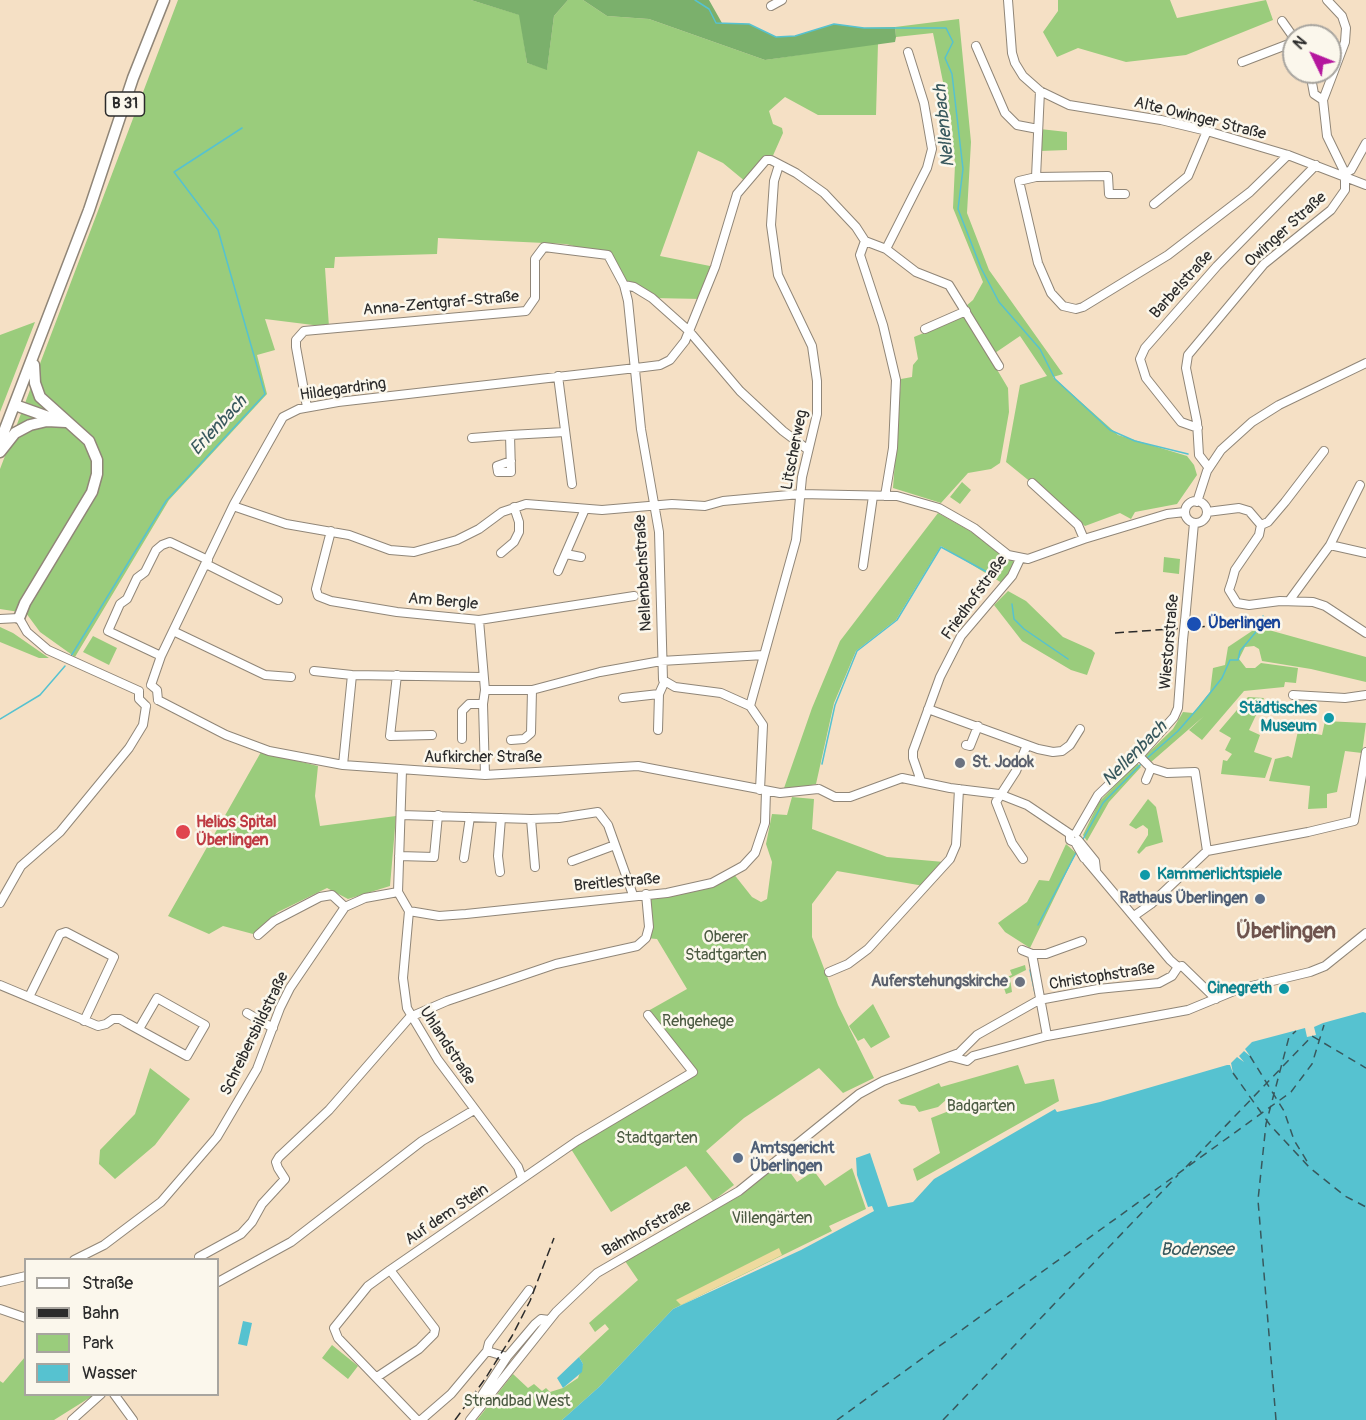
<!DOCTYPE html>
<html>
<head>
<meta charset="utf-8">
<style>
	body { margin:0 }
	#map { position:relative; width:1366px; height:1420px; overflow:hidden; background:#f5e0c5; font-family:Pangolin,sans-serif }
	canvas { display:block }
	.legend { position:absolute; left:24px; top:1258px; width:195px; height:138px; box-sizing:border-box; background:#fbf7ec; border:2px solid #a8a59f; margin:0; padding:8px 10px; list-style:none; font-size:18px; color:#2b2b2b }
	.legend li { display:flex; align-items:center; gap:12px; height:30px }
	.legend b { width:30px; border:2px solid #a8a59f }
	.north { position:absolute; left:1282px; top:24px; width:60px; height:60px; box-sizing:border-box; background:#fbf7ec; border:2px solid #a8a59f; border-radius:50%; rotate:313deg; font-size:16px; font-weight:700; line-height:24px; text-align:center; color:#2b2b2b }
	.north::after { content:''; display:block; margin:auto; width:21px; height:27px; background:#b5179e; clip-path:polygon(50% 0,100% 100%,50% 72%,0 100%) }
</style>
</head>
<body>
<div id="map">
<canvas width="1366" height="1420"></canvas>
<ul class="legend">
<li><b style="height:8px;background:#fff"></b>Straße</li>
<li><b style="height:8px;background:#2b2b2b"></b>Bahn</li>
<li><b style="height:16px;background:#9acc7c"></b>Park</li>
<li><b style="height:16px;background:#56c2d0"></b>Wasser</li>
</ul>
<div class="north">N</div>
</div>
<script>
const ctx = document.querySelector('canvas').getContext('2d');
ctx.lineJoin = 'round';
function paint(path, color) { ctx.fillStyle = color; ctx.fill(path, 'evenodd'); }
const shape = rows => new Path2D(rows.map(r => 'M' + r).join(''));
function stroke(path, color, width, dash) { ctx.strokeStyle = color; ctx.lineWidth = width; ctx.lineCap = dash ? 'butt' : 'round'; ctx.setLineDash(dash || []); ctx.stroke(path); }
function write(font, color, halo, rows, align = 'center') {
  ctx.font = font + ' Pangolin,sans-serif'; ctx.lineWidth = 5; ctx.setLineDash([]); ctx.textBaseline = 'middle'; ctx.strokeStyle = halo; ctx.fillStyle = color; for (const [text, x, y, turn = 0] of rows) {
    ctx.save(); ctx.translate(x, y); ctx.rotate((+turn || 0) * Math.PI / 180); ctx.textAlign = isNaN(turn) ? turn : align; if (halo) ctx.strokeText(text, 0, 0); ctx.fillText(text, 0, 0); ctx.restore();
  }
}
paint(shape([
	[178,0,471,0,520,15,527,63,547,69,554,16,568,0,583,0,607,16,649,19,765,60,878,43,876,115,818,115,785,97,769,111,773,124,782,128,783,133,771,160,746,182,723,163,698,151,660,256,715,267,702,299,652,298,624,285,608,255,566,244,438,238,437,254,335,257,334,268,325,268,329,327,265,319,275,350,257,355,267,394,169,500,75,657,40,632,26,613,0,609,0,469],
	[1058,0,1170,0,1177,18,1266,0,1273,20,1186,55,1126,62,1078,48,1057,57,1043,32,1058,11],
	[959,19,971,142,967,213,989,270,1063,374,1053,377,1118,435,1187,456,1194,465,1197,475,1177,504,1135,512,1131,519,1120,513,1085,526,1006,462,1020,385,1047,376,1020,336,995,353,966,306,973,300,983,282,953,208,955,165,951,121,933,33,896,37,895,27],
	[1040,129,1067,132,1067,150,1040,151],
	[965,316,1008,388,1009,412,1000,463,991,469,968,473,941,503,893,488,901,379,912,377,913,365,918,359,914,337],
	[35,322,0,412,0,335],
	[962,482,971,490,960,504,950,497],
	[938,513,970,531,1015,562,1010,573,1002,583,941,546,896,620,856,651,834,703,816,784,783,791,812,708,840,641],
	[1164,557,1180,559,1179,574,1163,572],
	[1008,591,1026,601,1063,637,1092,650,1095,653,1087,675,1071,670,1022,641,994,605],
	[0,627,13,633,49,658,39,658,0,642],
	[1258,627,1366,657,1366,682,1311,669,1262,661,1259,649,1254,646,1245,647,1239,659,1246,668,1255,668,1261,663,1298,668,1296,683,1285,682,1284,687,1244,691,1202,740,1189,730,1204,716,1150,763,1143,758,1173,729,1183,712,1193,713,1210,692,1213,668,1225,665,1228,647],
	[93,636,117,648,109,665,83,652],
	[1248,697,1264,698,1249,730,1260,735,1254,752,1272,758,1265,778,1221,774,1223,760,1227,761,1232,754,1225,750,1231,738,1219,731],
	[1325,721,1366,723,1362,753,1345,751,1337,792,1327,794,1327,808,1308,809,1310,786,1269,781,1275,759,1288,756,1292,758,1298,731,1322,735],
	[261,752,318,766,315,796,320,826,396,816,390,886,348,899,327,888,278,912,253,934,223,926,209,934,168,916],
	[1137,763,1141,767,1109,802,1087,841,1083,835,1099,802],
	[792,797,814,799,812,829,887,857,944,862,924,886,837,871,812,904,812,937,838,1005,874,1078,843,1093,819,1068,744,1118,706,1151,734,1185,713,1201,686,1166,611,1212,571,1149,638,1105,696,1075,648,1011,687,989,657,939,646,938,646,894,690,888,733,873,752,897,761,902,767,899,772,862,766,844,772,814,787,815],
	[1148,799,1156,807,1163,842,1146,847,1139,854,1137,852,1148,835,1148,829,1143,825,1136,829,1129,825],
	[1066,844,1076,853,1030,948,1005,932,998,923,1027,902,1039,880,1049,881],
	[1025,965,1026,970,1010,978,1012,992,1006,994,1001,979,1012,975,1010,970],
	[873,1004,890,1037,871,1048,864,1038,858,1041,849,1026],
	[1018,1065,1025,1084,1054,1079,1059,1101,917,1181,913,1169,940,1153,931,1118,949,1111,946,1100,938,1107,919,1112,915,1106,901,1104,898,1100,939,1083,941,1087],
	[150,1068,190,1099,155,1145,115,1179,99,1164,100,1150,135,1114],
	[782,1161,797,1182,814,1171,825,1186,852,1168,866,1209,829,1226,832,1231,673,1309,599,1387,562,1420,477,1420,513,1374,528,1388,534,1384,542,1391,546,1388,550,1392,563,1388,578,1378,583,1364,579,1357,609,1329,605,1324,595,1332,589,1323,638,1280,625,1261,743,1194],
	[332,1345,358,1366,348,1379,322,1358],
	[25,1357,26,1394,94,1395,54,1420,0,1420,0,1381,3,1383]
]), '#9acc7c');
paint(shape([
	[471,0,568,0,554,16,547,70,527,63,519,15],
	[583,0,709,0,722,23,749,24,776,37,795,36,834,24,864,28,895,27,896,37,895,42,765,60,649,19,607,16]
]), '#7bb06c');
paint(shape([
	[779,1248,782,1255,681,1305,676,1300]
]), '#eeda9e');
paint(shape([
	[1363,1012,1366,1013,1366,1420,562,1420,599,1387,673,1309,801,1250,874,1211,872,1206,868,1207,857,1175,856,1158,870,1153,888,1207,913,1202,934,1179,1055,1109,1057,1112,1100,1102,1227,1065,1230,1065,1233,1073,1231,1063,1237,1057,1244,1062,1239,1056,1244,1051,1250,1056,1245,1049,1252,1042,1305,1028,1307,1037,1316,1035,1314,1027,1323,1023],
	[243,1321,252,1323,247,1346,238,1344],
	[579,1357,583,1364,582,1372,563,1388,557,1378]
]), '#56c2d0');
stroke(shape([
	[695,0,709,9,716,23,749,24,776,37,795,36,834,24,864,28,946,28,953,42,945,58,952,74,963,169,958,209,981,268,999,302,1040,349,1055,379,1110,430,1135,441,1188,454],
	[1012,604,1014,619,1024,629,1068,659],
	[71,656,166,501,265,394,218,230,174,172,242,128],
	[0,719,40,695,65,666],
	[1146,759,1178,731,1199,707,1222,678,1230,660,1238,660,1240,651,1260,627,1263,616],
	[822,764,835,705,857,651,897,620,941,547,987,572],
	[1082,841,1103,803,1143,762],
	[1038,925,1077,851],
	[1030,970,1035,993]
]), '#56c2d0', 1.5);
stroke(shape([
	[1250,1056,1284,1111,1294,1140,1308,1163],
	[1233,1073,1270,1125,1310,1168,1345,1196,1366,1207],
	[1186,1167,1312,1036,1366,1068],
	[837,1420,1291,1092,1312,1064,1324,1025],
	[943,1420,1178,1175],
	[1276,1420,1258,1200,1266,1124,1289,1037,1296,1031]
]), '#38585d', 1.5, [8, 6]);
const minor = shape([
	[1008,0,1012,53,1015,63,1023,76,1040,91,1069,105,1161,120,1207,131,1288,155,1366,185],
	[771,6,782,0],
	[1282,21,1294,38],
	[976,46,1005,113,1017,125,1038,129],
	[1242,62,1294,42],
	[1310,72,1314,94,1323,100],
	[1345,173,1351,170,1366,143],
	[1036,177,1040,91],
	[1125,194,1109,194,1108,176,1036,177,1019,181,1038,263,1051,293,1063,306,1076,309,1083,307,1168,255,1250,192,1288,155],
	[1154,204,1188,176,1207,131],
	[865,241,860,255,883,325,896,380,893,448,885,496],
	[886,249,927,168,932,149,924,103,908,52],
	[624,285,634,287,652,298,689,331,740,391,783,431,807,449],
	[925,329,966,311],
	[558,376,572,484],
	[307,407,296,347,296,340,304,331,526,311,535,298,535,259,544,247,608,255,624,285,628,301,641,429,659,532,663,680,675,687,721,693,750,706,763,725,760,790],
	[1198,428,1181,422,1146,378,1140,359,1145,348,1217,266,1316,165],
	[472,438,510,435],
	[511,461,497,466,498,472,511,472,510,435,565,432],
	[1209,468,1199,455,1197,422,1186,368,1188,355,1264,264,1331,210,1345,190,1345,173,1327,136,1323,100,1345,42,1346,28,1342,16,1327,0],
	[1032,483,1078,525,1084,539],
	'1185 512a11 11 0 1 1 22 0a11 11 0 1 1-22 0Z',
	[1197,502,1207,471,1221,450,1252,422,1279,405,1366,363],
	[233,506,286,524,349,535,390,550,414,552,457,540,479,529,502,512,526,504,602,510,672,504,705,506,723,501,800,494,897,496,939,508,974,528,1008,555,1028,559,1084,539,1167,514,1185,512],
	[1207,512,1239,508,1249,511,1261,525,1259,535,1235,570,1232,581,1229,590,1237,603,1249,605,1280,601,1313,602,1325,606,1366,633],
	[1261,525,1268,522,1285,502,1324,451],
	[331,531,316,589,318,596,331,601,397,612,479,620,634,596],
	[1330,545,1360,485],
	[501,553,514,542,519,532,519,522,514,507],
	[566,554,581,557],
	[206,564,278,600],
	[863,566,873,496],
	[558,571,585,509],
	[1289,601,1330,545,1366,553],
	[0,619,19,618,27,632,48,650,139,691],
	[479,620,485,690],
	[1185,621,1194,523],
	[173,631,265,675,291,677],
	[161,656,108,631,120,604,127,599,137,578,145,572,156,550,162,545,170,542,208,560],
	[314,671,352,675,483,677],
	[397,675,390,736,432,735],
	[151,685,161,656,234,504,283,417,299,409,338,402,636,368,660,365,670,360,685,341,715,267,737,194,766,160,771,160,796,173,824,193,856,227,865,241,886,249,916,272,949,285,999,366],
	[151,685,157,690,158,700],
	[139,691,139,699,146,706],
	[1293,695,1345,698,1366,695],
	[623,698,659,694],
	[158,700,226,735,269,751,343,765,485,775,638,766,780,793,818,789],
	[750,706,796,540,802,477,817,414,817,381,812,346,778,275,771,225,774,181,779,165],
	[928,709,1038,749,1053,752,1062,751,1070,745,1080,729],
	[658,730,659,694,664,683],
	[462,739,462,711,469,704,483,704],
	[511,740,524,739,531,733,532,690],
	[966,745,970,746,978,726],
	[1139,756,1151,768,1167,773,1195,772,1207,851],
	[343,765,352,675],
	[402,770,398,892,409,911,403,978,407,1008,438,1060,518,1167,522,1178],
	[485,775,483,704,485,690,532,690,600,672,661,661,764,655],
	[1146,780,1151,768],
	[921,781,913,758,913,751,940,677,961,636,1012,576,1020,559],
	[819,789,835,797,850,797,902,778,950,788,999,794,1027,805,1070,834],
	[401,815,531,819,559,818,598,812,608,825,633,895],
	[531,819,535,867],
	[1076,833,1098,795,1139,756,1174,717,1178,708,1183,640],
	[1070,834,1070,840,1075,842,1084,858],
	[1078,840,1095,861,1096,870],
	[399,856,434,857,438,815],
	[464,858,470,817],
	[1023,859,1012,843,996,802,1016,771,1027,745],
	[572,861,615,845],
	[1087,861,1170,960,1178,967,1182,966,1216,999],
	[500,872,498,856,501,818],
	[0,903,21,866,60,832,129,748,143,725,146,706],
	[409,911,439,916,466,914,667,893,712,883,743,866,755,853,765,823,766,791],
	[1134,916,1151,904,1207,851,1308,832,1354,821,1366,752],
	[258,935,274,921,320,897,332,895,345,907],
	[1022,950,1032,954,1046,954,1082,941],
	[1032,954,1047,1036],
	[829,972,848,964,868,949,950,859,956,845,959,789],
	[0,985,98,1026,106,1024,113,1019,120,1019,125,1022,187,1056,205,1025,157,998,139,1029],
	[29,997,60,934,66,932,114,957,84,1021],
	[247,1013,273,1028],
	[952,1057,967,1061,973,1056,1047,1036,1188,1010,1239,989,1310,972,1325,966,1366,933],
	[199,1257,241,1234,252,1222,262,1204,285,1179,278,1168,276,1162,279,1157,329,1110,410,1017,447,1001,556,964,637,946,646,938,649,927,646,894],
	[74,1260,104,1245,161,1202,217,1137,257,1069,280,1008,290,988,345,907,365,898,398,892],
	[0,1282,26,1276],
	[218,1282,291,1242,422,1141,474,1110],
	[0,1309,26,1318],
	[487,1351,507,1357],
	[377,1377,419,1349,434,1334,435,1329,390,1270],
	[114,1394,133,1420],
	[485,1402,482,1395,507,1357,535,1324,541,1319,549,1320],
	[72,1420,101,1394],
	[417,1420,338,1338,334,1328,368,1286,390,1270,577,1141,693,1072,648,1015],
	[421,1420,451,1394,487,1351,489,1343,529,1290],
	[470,1420,556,1312,597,1273,739,1191,859,1094,883,1081,959,1053,977,1035,1039,1000,1098,989,1159,983,1172,976,1178,967]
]);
const major = shape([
	[15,405,54,419],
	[0,442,89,210,133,78,164,0],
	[0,452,15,433,30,425,47,421,66,422],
	[19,618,25,603,92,492,97,474,97,460,89,441,40,397,35,383,34,365]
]);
stroke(minor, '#908678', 10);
stroke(major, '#908678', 13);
stroke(minor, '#fff', 8);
stroke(major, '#fff', 10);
stroke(shape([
	[1115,633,1255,623],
	[455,1420,485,1379,512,1336,530,1301,554,1238]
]), '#2b2b2b', 1.5, [9, 4.5]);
const minorBridge = shape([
	[1183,640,1185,621]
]);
stroke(minorBridge, '#908678', 10, []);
stroke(minorBridge, '#fff', 8);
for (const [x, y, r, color] of [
	[1194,624,8,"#1a4fb4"],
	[1329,718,6,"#0f9aa8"],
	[960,763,6,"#6b7280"],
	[183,832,8,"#e0444e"],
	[1145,875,6,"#0f9aa8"],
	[1260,899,6,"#5c6f8a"],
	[1020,982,6,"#6b7280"],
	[1284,989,6,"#0f9aa8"],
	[738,1158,6,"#5c6f8a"]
]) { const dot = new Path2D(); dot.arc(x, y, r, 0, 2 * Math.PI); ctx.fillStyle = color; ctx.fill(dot); stroke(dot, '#fbf7ec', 2); }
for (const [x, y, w] of [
	[125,104,39]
]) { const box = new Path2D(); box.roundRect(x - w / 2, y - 12, w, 24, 4.5); ctx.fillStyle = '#fbf7ec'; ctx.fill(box); stroke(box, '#2b2b2b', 1.5); }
write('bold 15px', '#2b2b2b', null, [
	["B 31",125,104]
]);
write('16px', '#2b2b2b', '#fbf7ec', [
	["Alte Owinger Straße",1200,119,14],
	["Owinger Straße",1286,230,-42],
	["Barbelstraße",1182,285,-48],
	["Anna-Zentgraf-Straße",441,304,-5],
	["Hildegardring",343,390,-8],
	["Litscherweg",795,450,-79],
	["Nellenbachstraße",644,573,-93],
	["Friedhofstraße",975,598,-54],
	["Am Bergle",443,602,5],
	["Wiestorstraße",1170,642,-85],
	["Aufkircher Straße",483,758],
	["Breitlestraße",617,883,-5],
	["Christophstraße",1102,977,-9],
	["Schreibersbildstraße",255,1034,-64],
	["Uhlandstraße",447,1046,57],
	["Auf dem Stein",447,1215,-34],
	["Bahnhofstraße",647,1229,-29]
]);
write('bold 16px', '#164399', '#fbf7ec', [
	["Überlingen",1208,624]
], 'left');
write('bold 16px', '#0d838f', '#fbf7ec', [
	["Städtisches",1317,709],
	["Museum",1317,727],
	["Kammerlichtspiele",1157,875,"left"],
	["Cinegreth",1272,989]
], 'right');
write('bold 16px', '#5b616d', '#fbf7ec', [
	["St. Jodok",972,763],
	["Auferstehungskirche",1008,982,"right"]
], 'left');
write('bold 16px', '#be3a42', '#fbf7ec', [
	["Helios Spital",196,823],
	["Überlingen",196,841]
], 'left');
write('bold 16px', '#4e5e75', '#fbf7ec', [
	["Rathaus Überlingen",1248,899],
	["Amtsgericht",750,1149,"left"],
	["Überlingen",750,1167,"left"]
], 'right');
write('16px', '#4c5b43', '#fbf7ec', [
	["Oberer",726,938],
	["Stadtgarten",726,956],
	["Rehgehege",698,1022],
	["Badgarten",981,1107],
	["Stadtgarten",657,1139],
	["Villengärten",772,1219],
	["Strandbad West",517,1402]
]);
write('italic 18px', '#38585d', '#fbf7ec', [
	["Nellenbach",945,126,-96],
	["Erlenbach",219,426,-47],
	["Nellenbach",1135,754,-45],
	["Bodensee",1197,1250]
]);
write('bold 22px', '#6f544e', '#fbf7ec', [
	["Überlingen",1286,932]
]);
</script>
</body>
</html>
